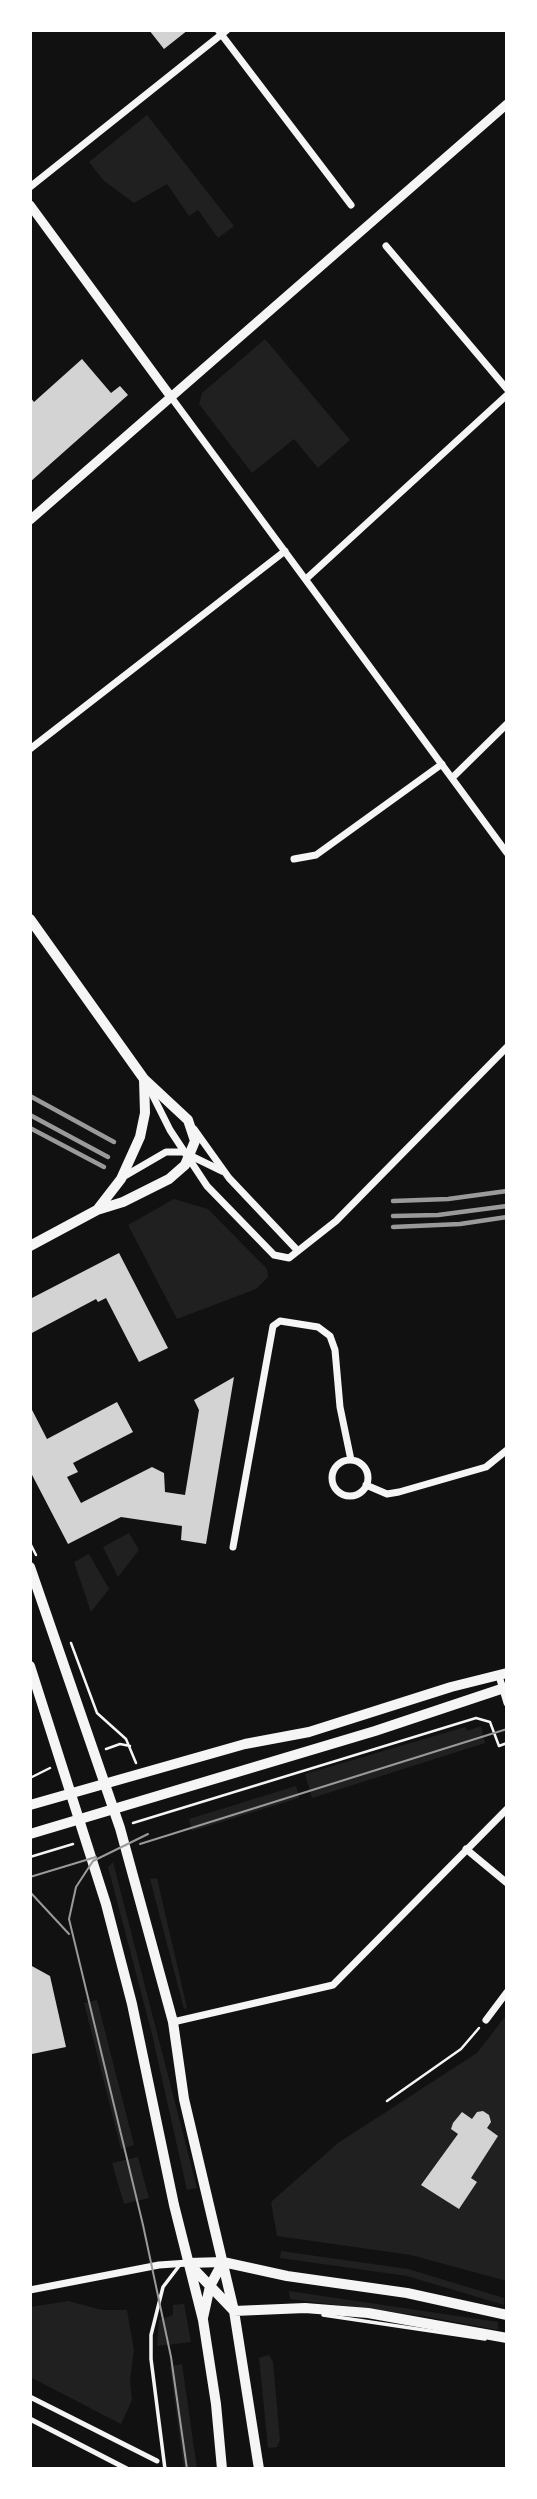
<!DOCTYPE html>
<html>
<head>
<meta charset="utf-8">
<style>
	body { margin:0 }
	#map { position:relative; width:537px; height:2499px; overflow:hidden; background:#111; font-family:Helvetica,sans-serif }
	canvas { display:block }
	.frame { position:absolute; inset:0; border:32px solid #fff; pointer-events:none }
</style>
</head>
<body>
<div id="map">
<canvas width="537" height="2499"></canvas>
<div class="frame"></div>
</div>
<script>
const ctx = document.querySelector('canvas').getContext('2d');
ctx.lineJoin = 'round';
function paint(path, color) { ctx.fillStyle = color; ctx.fill(path, 'evenodd'); }
const shape = rows => new Path2D(rows.map(r => 'M' + r).join(''));
function stroke(path, color, width, dash) { ctx.strokeStyle = color; ctx.lineWidth = width; ctx.lineCap = dash ? 'butt' : 'round'; ctx.setLineDash(dash || []); ctx.stroke(path); }
paint(shape([
	[147,115,234,226,218,238,198,210,189,216,167,184,134,203,104,181,89,162],
	[265,339,350,440,318,468,294,439,252,473,199,404,202,393],
	[174,1199,208,1209,267,1269,268,1277,256,1289,177,1319,128,1225],
	[129,1533,139,1550,118,1577,103,1547],
	[89,1554,109,1589,91,1612,74,1562],
	[481,1726,485,1743,312,1798,305,1774,465,1727,467,1731],
	[296,1786,299,1798,192,1831,189,1819],
	[113,1862,197,2188,187,2190,152,2034,108,1867],
	[157,1878,187,2008,184,2009,150,1879],
	[97,2000,134,2145,121,2149,84,2003],
	[507,2014,507,2281,411,2255,277,2236,271,2202,338,2143,477,2053],
	[138,2157,149,2198,124,2204,112,2163],
	[281,2251,408,2269,504,2298,504,2305,407,2276,280,2258],
	[289,2291,498,2322,498,2330,423,2316,290,2299],
	[68,2301,102,2310,127,2310,134,2350,130,2380,132,2400,121,2424,30,2377,30,2307],
	[184,2304,191,2342,157,2346,159,2320,173,2315,173,2305],
	[269,2355,273,2362,280,2440,277,2447,268,2448,259,2358],
	[182,2364,197,2469,184,2469,170,2366]
]), '#202020');
paint(shape([
	[149,30,188,30,164,49],
	[82,359,111,393,120,386,128,395,30,482,30,397,34,402],
	[119,1253,168,1348,139,1362,106,1298,98,1302,96,1299,30,1334,30,1299],
	[234,1377,206,1544,181,1540,182,1526,121,1517,68,1544,30,1471,30,1406,47,1439,117,1402,133,1432,73,1463,78,1472,67,1477,81,1503,152,1467,164,1473,165,1492,185,1495,199,1410,194,1400],
	[30,1965,50,1976,66,2047,32,2054],
	[483,2111,489,2115,491,2122,487,2128,498,2136,471,2178,477,2182,459,2209,421,2185,458,2134,451,2129,453,2123,462,2112,472,2119,477,2112]
]), '#d3d3d3');
stroke(shape([
	[30,1543,36,1555],
	[71,1643,97,1713,126,1739,136,1763],
	[106,1749,120,1744,130,1746],
	[30,1778,50,1768],
	[133,1823,476,1718,490,1722,499,1746,507,1743],
	[30,1857,73,1844],
	[387,2101,461,2049,479,2028]
]), '#f5f5f5', 2.5);
stroke(shape([
	[323,2315,485,2339],
	[165,2469,151,2359,151,2335,163,2287,179,2266]
]), '#f5f5f5', 3.5);
stroke(shape([
	[30,2397,157,2461],
	[30,2419,127,2469]
]), '#f5f5f5', 5);
stroke(shape([
	[218,30,351,205],
	[30,187,227,30],
	[386,246,507,389],
	[171,397,507,853],
	[306,579,507,395],
	[30,749,285,551],
	[452,778,507,724],
	[294,859,316,855,442,764],
	[148,1086,170,1130,207,1186,274,1255,289,1258,336,1221,507,1047],
	[194,1129,229,1178,298,1251],
	[123,1177,166,1152,183,1152,222,1171],
	'332 1478a18 18 0 1 1 36 0a18 18 0 1 1-36 0Z',
	[366,1485,387,1494,399,1492,486,1467,507,1450],
	[233,1547,273,1326,280,1321,318,1327,330,1336,335,1350,340,1407,351,1460],
	[499,1676,507,1703],
	[466,1849,507,1883],
	[486,2020,507,1992],
	[173,2022,333,1985,507,1809],
	[30,2290,159,2265,188,2263]
]), '#f5f5f5', 7);
stroke(shape([
	[30,205,171,397],
	[30,520,507,104]
]), '#f5f5f5', 9);
stroke(shape([
	[30,1805,245,1744,309,1732,451,1687,507,1673],
	[30,1834,375,1731,507,1687]
]), '#f5f5f5', 10);
stroke(shape([
	[30,919,144,1079,188,1120,195,1141,185,1165,169,1179,123,1202,97,1210,30,1246],
	[97,1210,121,1179,140,1137,145,1113,144,1079],
	[30,1567,120,1828,173,2022,184,2099,234,2311,259,2469],
	[30,1666,106,1904,132,2004,174,2205,203,2320,216,2404,222,2469],
	[188,2263,223,2262,287,2276,407,2293,507,2315],
	[190,2265,234,2311],
	[234,2311,305,2308,368,2313,507,2338],
	[203,2318,210,2286,223,2262]
]), '#f5f5f5', 10);
stroke(shape([
	[148,1834,93,1861,76,1887,69,1919,143,2225,171,2357,187,2469],
	[140,1844,507,1729],
	[30,1877,96,1857],
	[30,1892,69,1934]
]), '#9a9a9a', 2);
stroke(shape([
	[30,1096,114,1142],
	[30,1115,108,1157],
	[30,1128,104,1167],
	[393,1201,448,1199,507,1191],
	[393,1216,438,1215,507,1206],
	[393,1227,460,1224,507,1217]
]), '#9a9a9a', 4.5);
</script>
</body>
</html>
